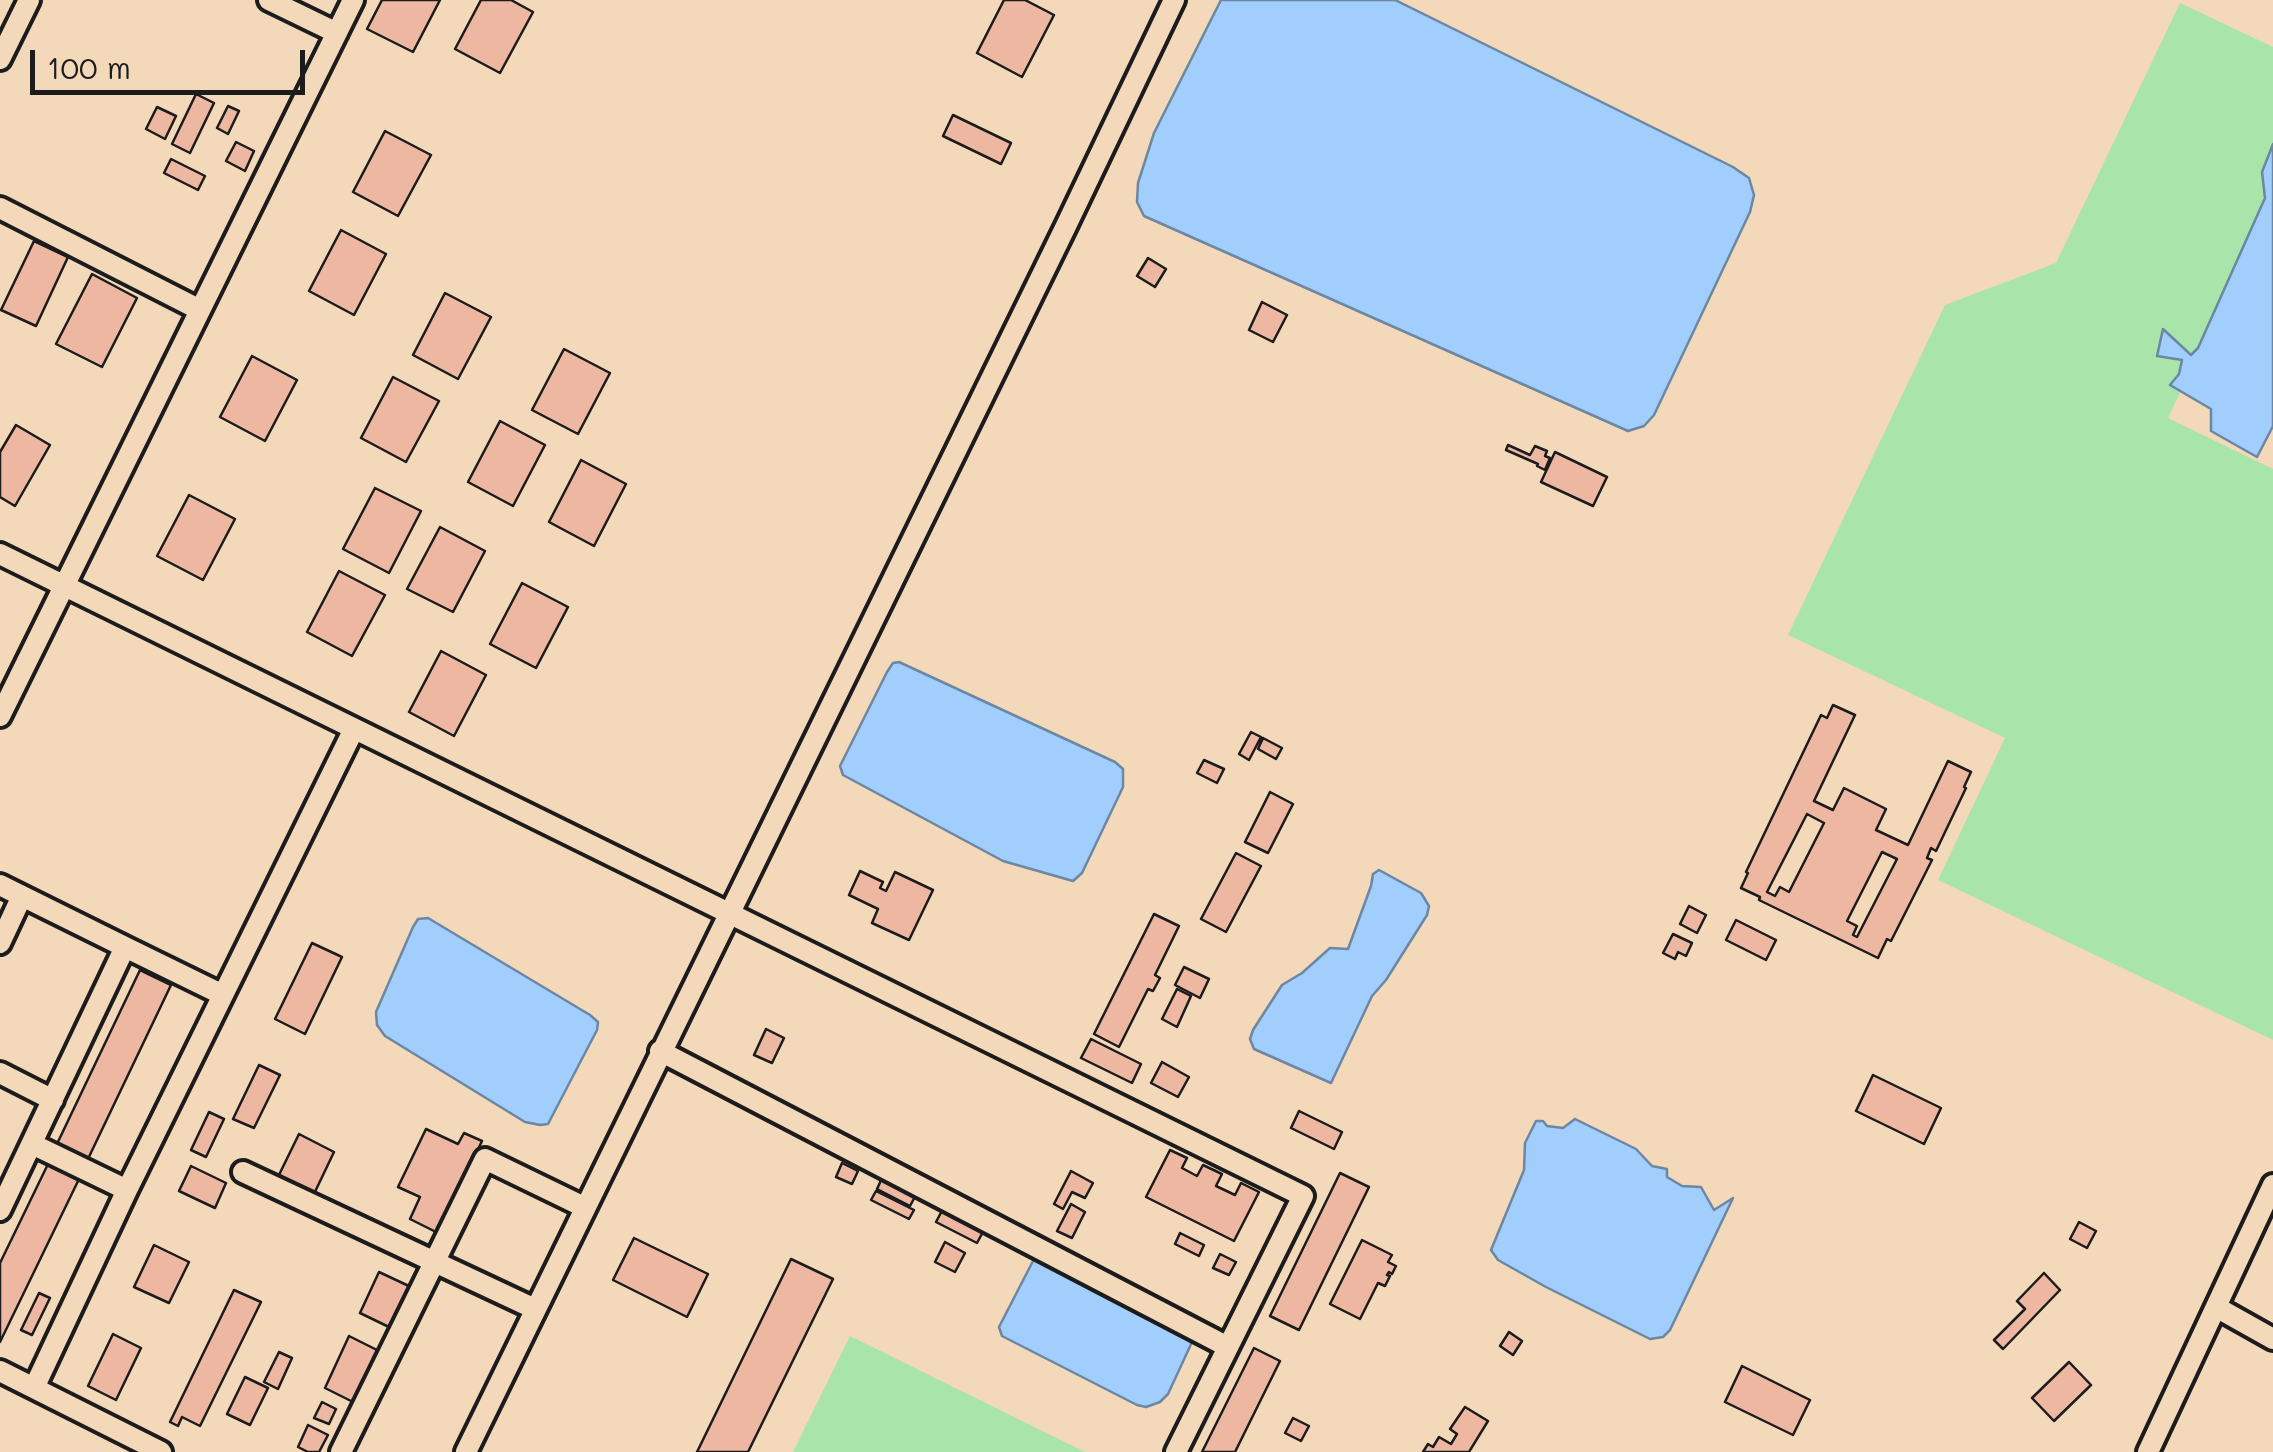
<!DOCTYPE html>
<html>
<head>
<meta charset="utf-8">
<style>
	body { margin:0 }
	#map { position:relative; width:2273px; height:1452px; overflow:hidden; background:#f3d8ba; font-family:Mali,sans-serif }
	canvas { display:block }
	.scale { position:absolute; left:30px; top:50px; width:275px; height:45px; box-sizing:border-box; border:5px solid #1c1c1c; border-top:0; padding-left:12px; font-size:30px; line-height:35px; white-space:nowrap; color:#1c1c1c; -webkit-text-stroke:8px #f3d8ba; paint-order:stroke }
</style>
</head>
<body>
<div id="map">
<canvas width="2273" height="1452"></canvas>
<div class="scale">100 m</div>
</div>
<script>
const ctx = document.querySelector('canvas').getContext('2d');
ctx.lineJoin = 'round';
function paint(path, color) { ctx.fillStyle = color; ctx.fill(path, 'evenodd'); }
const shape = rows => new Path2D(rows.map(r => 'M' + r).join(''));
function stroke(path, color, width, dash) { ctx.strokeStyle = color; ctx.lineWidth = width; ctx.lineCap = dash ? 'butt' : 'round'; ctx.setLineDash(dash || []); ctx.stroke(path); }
paint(shape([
	[2180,3,2273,47,2273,197,2168,418,2273,469,2273,1040,1938,880,2005,738,1788,635,1945,305,2056,263],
	[850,1336,1085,1452,793,1452]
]), '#a9e5ab');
const water = shape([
	[1221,0,1395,0,1733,167,1749,178,1754,195,1750,212,1654,415,1644,426,1628,431,1144,216,1137,202,1138,183,1154,133,1221,0],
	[2273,144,2273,426,2257,457,2211,431,2211,409,2170,385,2179,374,2182,360,2157,356,2163,329,2191,355,2198,348,2265,198,2262,172,2273,144],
	[899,662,1115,762,1123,769,1123,787,1082,873,1073,881,1003,861,843,775,840,766,887,672,893,663,899,662],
	[1379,870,1421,893,1429,906,1427,915,1386,980,1372,996,1331,1083,1254,1049,1250,1039,1253,1030,1282,985,1302,973,1330,948,1348,949,1371,886,1373,874,1379,870],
	[428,918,590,1015,598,1022,597,1030,548,1124,540,1125,525,1122,385,1036,377,1025,376,1012,413,927,418,919,428,918],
	[1575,1119,1636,1149,1652,1166,1667,1169,1667,1177,1682,1186,1701,1187,1714,1210,1733,1198,1670,1330,1663,1337,1650,1339,1546,1287,1498,1260,1491,1250,1524,1170,1525,1143,1536,1121,1543,1121,1547,1126,1563,1128,1575,1119],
	[1037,1259,1190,1336,1192,1342,1168,1394,1160,1402,1146,1407,1137,1405,1002,1336,999,1327,1033,1261,1037,1259]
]);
paint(water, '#a1cefc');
stroke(water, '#6c87a2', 2.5);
const building = shape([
	[382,0,440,0,413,52,367,29,382,0],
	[481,0,511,0,533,12,500,73,455,49,481,0],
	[1004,0,1025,0,1054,15,1022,77,977,53,1004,0],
	[196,94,214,103,190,153,172,144,196,94],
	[228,106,239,111,228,134,217,128,228,106],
	[157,107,176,116,165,139,146,129,157,107],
	[953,115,1011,143,1001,164,943,136,953,115],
	[385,131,431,155,398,216,353,192,385,131],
	[236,142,254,151,245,171,226,161,236,142],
	[171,159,205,176,198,190,164,173,171,159],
	[341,230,386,254,354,315,309,291,341,230],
	[34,241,68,257,36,326,1,310,34,241],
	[1148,258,1166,269,1155,287,1137,276,1148,258],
	[92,274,137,298,102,367,56,344,92,274],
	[445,293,491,317,458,379,413,355,445,293],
	[1262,302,1287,315,1273,342,1249,330,1262,302],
	[564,349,610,373,578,434,532,410,564,349],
	[252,356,297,380,265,441,220,417,252,356],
	[393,377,439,401,406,462,361,438,393,377],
	[500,421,545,445,513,506,468,482,500,421],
	[16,425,50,445,15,506,0,497,0,452,16,425],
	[1508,445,1530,455,1535,446,1547,451,1545,456,1550,458,1545,470,1537,466,1538,464,1506,450,1508,445],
	[1555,452,1607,477,1593,506,1541,482,1555,452],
	[581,460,626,484,594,546,549,522,581,460],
	[375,488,421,511,389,573,343,549,375,488],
	[189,495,235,519,203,580,157,556,189,495],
	[440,527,485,551,453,612,407,589,440,527],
	[339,571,385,595,352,656,307,632,339,571],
	[522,583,568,607,536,668,490,644,522,583],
	[441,651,486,675,454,736,409,712,441,651],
	[1833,705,1855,715,1814,801,1833,810,1844,788,1886,809,1876,830,1908,845,1948,761,1971,772,1964,787,1966,788,1936,851,1931,848,1927,858,1932,860,1891,941,1887,939,1878,958,1759,900,1760,897,1741,888,1748,873,1746,872,1821,715,1827,718,1833,705],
	[1807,814,1824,823,1789,892,1780,887,1775,896,1767,892,1807,814],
	[1882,852,1897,859,1857,937,1853,935,1857,926,1847,921,1882,852],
	[1251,732,1261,737,1249,760,1239,754,1251,732],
	[1263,738,1282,748,1276,759,1258,749,1263,738],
	[1204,760,1224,769,1217,783,1197,773,1204,760],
	[1270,792,1293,804,1268,853,1245,842,1270,792],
	[1236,853,1261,866,1226,932,1201,919,1236,853],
	[860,871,883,882,880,888,886,891,895,872,933,890,909,940,872,923,878,909,849,895,860,871],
	[1689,906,1706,915,1697,933,1680,924,1689,906],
	[1154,914,1179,926,1155,975,1160,978,1153,991,1148,989,1119,1047,1094,1034,1154,914],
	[1736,920,1776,940,1766,960,1726,940,1736,920],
	[1673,934,1692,943,1686,956,1678,952,1675,959,1663,953,1673,934],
	[312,943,342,957,305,1034,275,1019,312,943],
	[1184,967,1209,979,1200,998,1175,985,1184,967],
	[140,970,171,985,87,1161,56,1146,140,970],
	[1177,989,1191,996,1177,1027,1162,1019,1177,989],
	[766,1029,784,1038,772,1063,754,1055,766,1029],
	[1091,1039,1141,1064,1132,1083,1081,1058,1091,1039],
	[1162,1062,1189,1077,1178,1097,1151,1083,1162,1062],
	[259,1065,280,1075,254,1128,233,1119,259,1065],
	[1873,1075,1941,1108,1924,1144,1856,1111,1873,1075],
	[1299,1111,1342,1132,1334,1149,1291,1128,1299,1111],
	[209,1112,224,1119,206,1157,191,1150,209,1112],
	[426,1129,458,1144,464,1133,482,1141,438,1233,410,1219,420,1197,398,1187,426,1129],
	[299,1134,334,1152,313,1196,277,1179,299,1134],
	[1170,1150,1187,1158,1182,1168,1197,1176,1203,1165,1222,1174,1216,1186,1235,1195,1241,1183,1259,1192,1234,1241,1146,1197,1170,1150],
	[49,1162,80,1177,0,1342,0,1263,49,1162],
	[842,1163,858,1171,852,1184,836,1177,842,1163],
	[191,1166,226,1183,215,1208,179,1191,191,1166],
	[1071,1171,1093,1183,1085,1198,1072,1192,1063,1209,1054,1204,1071,1171],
	[1340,1173,1369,1187,1299,1330,1270,1316,1340,1173],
	[883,1176,917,1193,910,1206,877,1189,883,1176],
	[876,1191,914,1210,909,1219,871,1200,876,1191],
	[1071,1204,1085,1212,1072,1238,1057,1231,1071,1204],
	[944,1207,985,1228,977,1243,936,1222,944,1207],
	[2079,1222,2096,1231,2087,1248,2070,1239,2079,1222],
	[1180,1233,1204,1245,1199,1256,1175,1244,1180,1233],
	[634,1238,708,1274,687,1317,613,1280,634,1238],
	[1362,1240,1392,1255,1388,1262,1396,1266,1392,1274,1389,1272,1387,1275,1390,1276,1385,1286,1378,1283,1360,1319,1330,1304,1362,1240],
	[945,1242,965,1253,955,1272,935,1262,945,1242],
	[154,1245,189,1262,169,1303,134,1287,154,1245],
	[1220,1254,1236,1262,1229,1275,1213,1268,1220,1254],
	[791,1259,833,1279,748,1452,697,1452,791,1259],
	[379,1272,411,1287,391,1328,360,1313,379,1272],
	[2044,1273,2060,1290,2003,1349,1994,1340,2025,1309,2017,1301,2044,1273],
	[234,1290,261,1302,200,1426,182,1417,178,1426,170,1422,234,1290],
	[39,1293,50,1298,32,1335,21,1330,39,1293],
	[1509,1332,1522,1341,1513,1355,1500,1346,1509,1332],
	[113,1334,141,1348,116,1400,88,1386,113,1334],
	[349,1336,377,1350,353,1402,325,1388,349,1336],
	[1254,1348,1280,1361,1235,1452,1202,1452,1254,1348],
	[279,1352,292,1358,278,1389,264,1382,279,1352],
	[2069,1362,2091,1385,2054,1421,2032,1398,2069,1362],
	[1742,1366,1810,1400,1793,1435,1725,1402,1742,1366],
	[245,1377,268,1388,250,1425,227,1414,245,1377],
	[322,1402,336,1409,329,1424,314,1418,322,1402],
	[1465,1407,1488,1421,1469,1452,1423,1452,1428,1444,1433,1447,1439,1437,1451,1444,1457,1434,1450,1429,1465,1407],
	[1293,1418,1309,1426,1301,1441,1285,1433,1293,1418],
	[308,1425,328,1435,319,1452,308,1452,298,1447,308,1425]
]);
paint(building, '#eeb7a2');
stroke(building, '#1c1c1c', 2.5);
const street = shape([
	[269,0,337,33],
	[0,59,29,0],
	[0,208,200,310],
	[0,554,1303,1196,1176,1452],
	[0,716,353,0],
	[0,885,125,947,0,1210],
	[0,943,22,896],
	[125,947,223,995],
	[660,1051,1228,1347],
	[0,1073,53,1100],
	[32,1144,127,1190],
	[243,1172,535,1309],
	[2216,1307,2273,1339],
	[0,1371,161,1452],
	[34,1388,127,1190,354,729],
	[341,1452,485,1159,584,1207],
	[466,1452,1066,226,1174,0],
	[2148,1452,2273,1185]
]);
stroke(street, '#1c1c1c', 28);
stroke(street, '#f3d8ba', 20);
</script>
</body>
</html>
